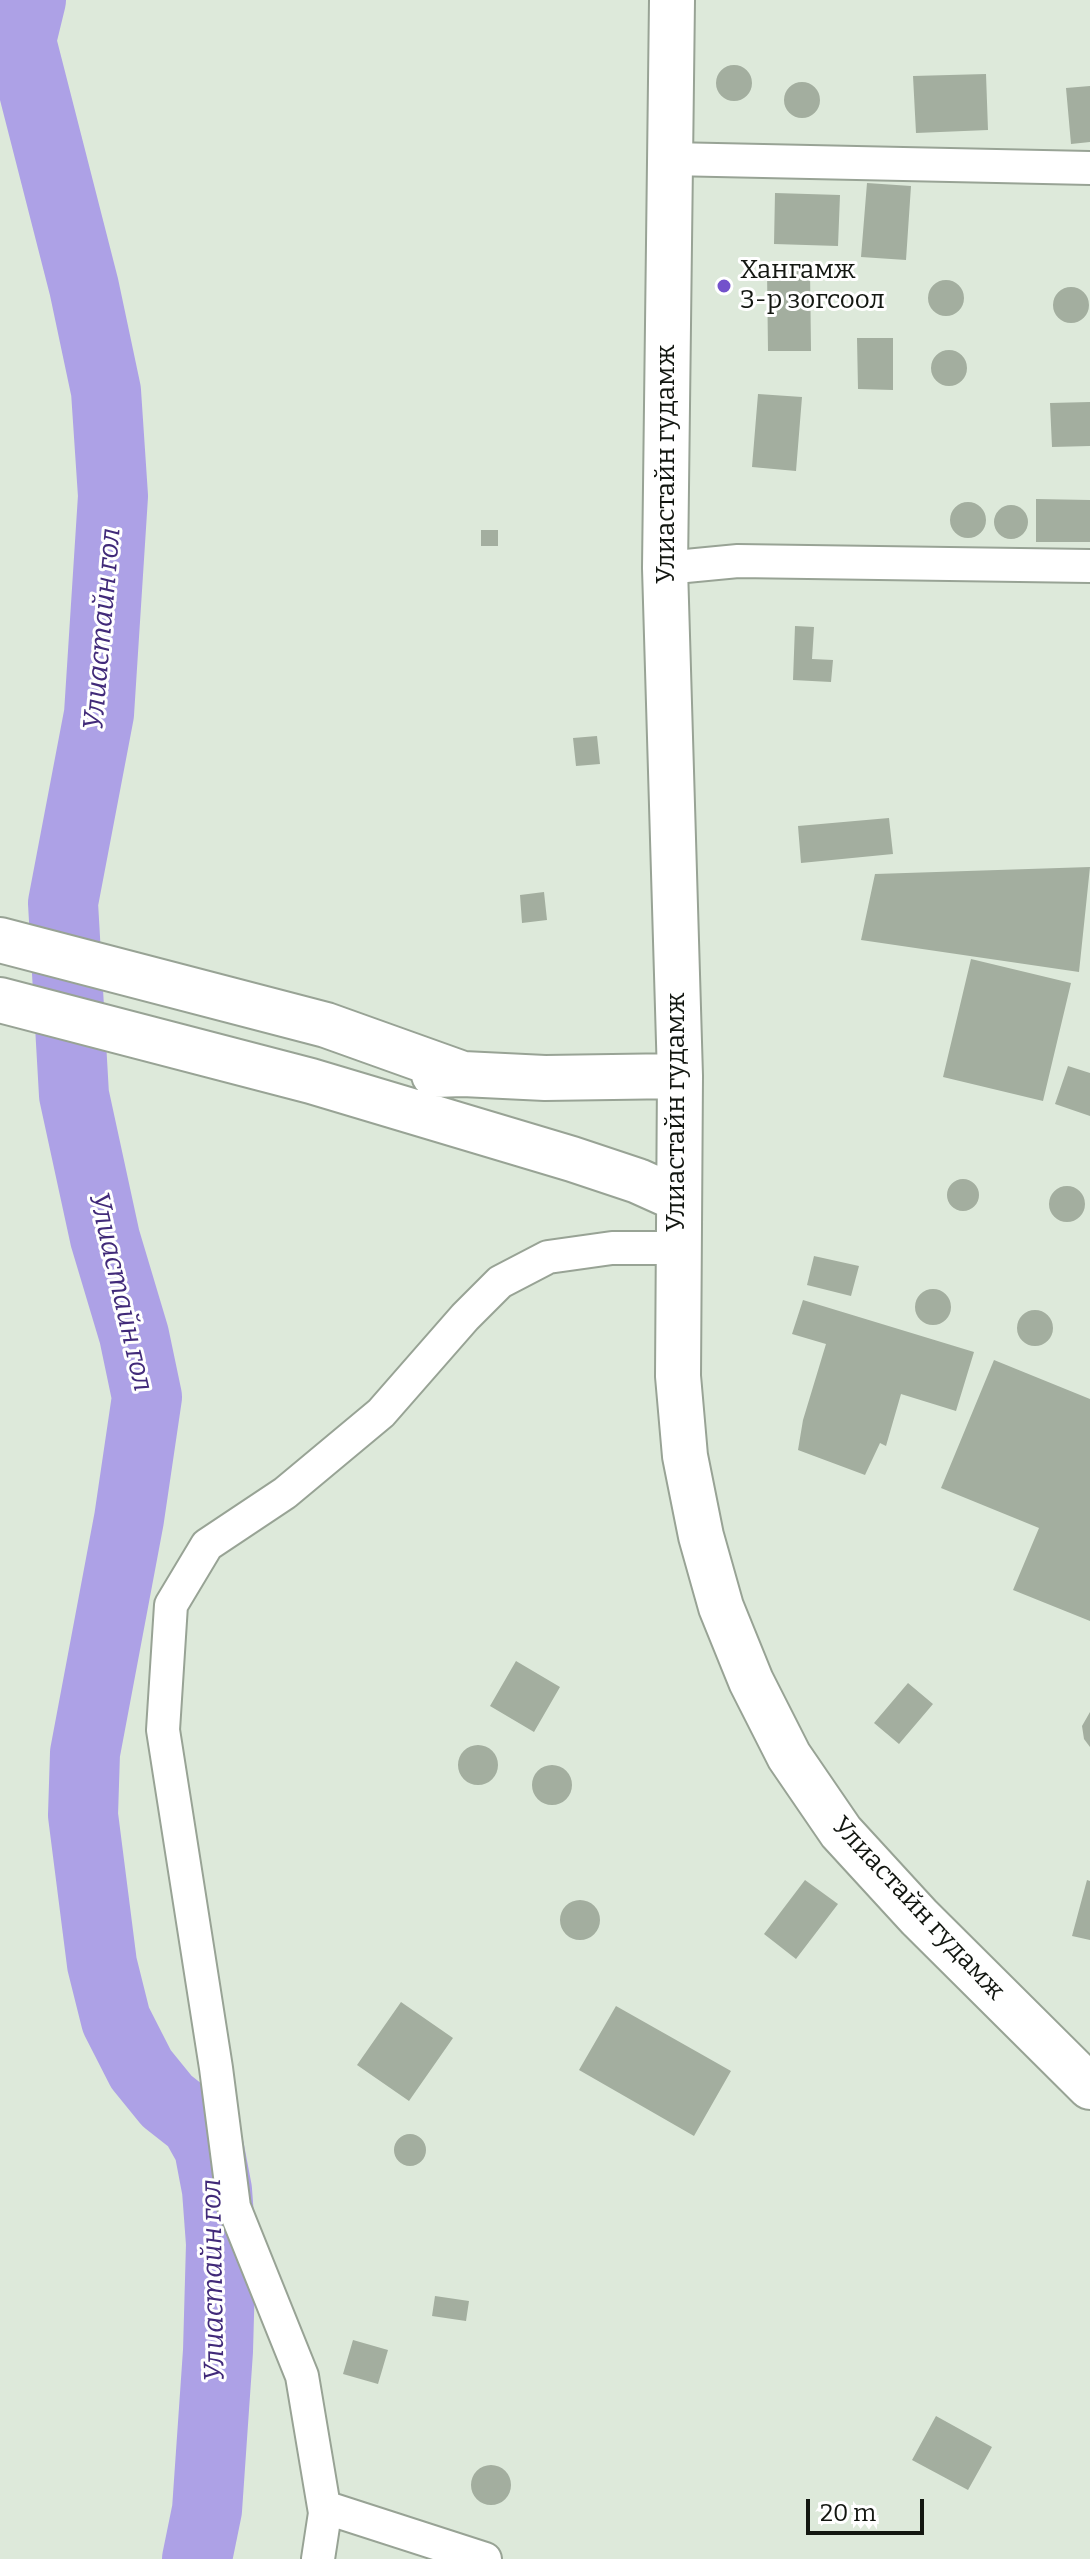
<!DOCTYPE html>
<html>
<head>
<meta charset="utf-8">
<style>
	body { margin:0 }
	#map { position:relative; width:1090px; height:2559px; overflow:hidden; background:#dde9da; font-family:Bitter,serif }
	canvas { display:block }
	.scale { position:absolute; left:806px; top:2499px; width:118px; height:36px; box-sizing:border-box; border:4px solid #131711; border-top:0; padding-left:10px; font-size:24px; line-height:28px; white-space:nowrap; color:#131711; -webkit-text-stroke:6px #fff; paint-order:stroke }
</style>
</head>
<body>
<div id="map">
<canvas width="1090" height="2559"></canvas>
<div class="scale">20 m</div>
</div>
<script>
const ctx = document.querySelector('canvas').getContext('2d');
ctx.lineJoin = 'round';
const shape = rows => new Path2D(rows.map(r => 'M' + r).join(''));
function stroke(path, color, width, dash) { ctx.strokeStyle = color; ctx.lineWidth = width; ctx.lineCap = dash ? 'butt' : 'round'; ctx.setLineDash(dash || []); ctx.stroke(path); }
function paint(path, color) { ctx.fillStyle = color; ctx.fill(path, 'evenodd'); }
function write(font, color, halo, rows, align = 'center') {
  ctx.font = font + ' Bitter,serif'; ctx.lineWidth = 6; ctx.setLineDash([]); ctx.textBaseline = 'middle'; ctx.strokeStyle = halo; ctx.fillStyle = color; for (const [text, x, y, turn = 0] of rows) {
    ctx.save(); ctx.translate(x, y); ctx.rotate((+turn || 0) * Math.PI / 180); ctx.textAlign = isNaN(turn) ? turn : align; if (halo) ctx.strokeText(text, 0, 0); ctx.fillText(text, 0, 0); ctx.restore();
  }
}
stroke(shape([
	[31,0,21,41,84,287,106,391,113,496,99,714,63,903,74,1095,105,1238,134,1335,147,1397,129,1519,85,1753,83,1815,102,1964,116,2020,141,2069,167,2101,195,2123,209,2148,217,2190,221,2244,218,2351,207,2510,197,2559]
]), '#ada1e6', 70);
paint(shape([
	'716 83a18 18 0 1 1 36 0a18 18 0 1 1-36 0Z',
	[986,74,988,130,916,133,913,76],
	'784 100a18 18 0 1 1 36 0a18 18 0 1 1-36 0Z',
	[1090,86,1090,142,1071,144,1066,88],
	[867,183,911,186,906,260,861,257],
	[775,193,840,195,838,246,774,244],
	[767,270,810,270,811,351,768,351],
	'928 298a18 18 0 1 1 36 0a18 18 0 1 1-36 0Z',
	'1053 305a18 18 0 1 1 36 0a18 18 0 1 1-36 0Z',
	[857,338,893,338,893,390,858,389],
	'931 368a18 18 0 1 1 36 0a18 18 0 1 1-36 0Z',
	[758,394,802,397,796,471,752,467],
	[1090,402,1090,446,1052,447,1050,403],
	[1036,499,1090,500,1090,542,1036,542],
	'950 520a18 18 0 1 1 36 0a18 18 0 1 1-36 0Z',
	'994 522a17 17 0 1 1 34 0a17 17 0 1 1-34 0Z',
	[481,530,498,530,498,546,481,546],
	[795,626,814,627,812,659,833,660,831,682,793,680],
	[597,736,600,764,576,766,573,738],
	[889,818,893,854,801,863,798,826],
	[1090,867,1079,972,861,940,875,874],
	[544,892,547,920,522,923,520,895],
	[971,959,1071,983,1043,1101,943,1077],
	[1068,1066,1090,1073,1090,1116,1055,1104],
	'947 1195a16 16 0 1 1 32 0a16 16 0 1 1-32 0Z',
	'1049 1204a18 18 0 1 1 36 0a18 18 0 1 1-36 0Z',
	[814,1256,859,1266,851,1296,807,1285],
	'915 1307a18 18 0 1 1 36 0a18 18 0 1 1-36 0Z',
	[803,1300,974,1352,956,1411,901,1394,886,1446,880,1443,865,1475,798,1450,803,1420,826,1344,792,1334],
	'1017 1328a18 18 0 1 1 36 0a18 18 0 1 1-36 0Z',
	[994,1360,1090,1399,1090,1621,1013,1590,1039,1528,941,1488],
	[516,1661,560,1687,534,1732,490,1706],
	[908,1683,933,1704,899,1744,874,1723],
	[1090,1712,1090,1747,1084,1739,1082,1726],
	'458 1765a20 20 0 1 1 40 0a20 20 0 1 1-40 0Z',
	'532 1785a20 20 0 1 1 40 0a20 20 0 1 1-40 0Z',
	[805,1880,838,1904,796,1959,764,1934],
	[1087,1880,1090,1881,1090,1940,1072,1936],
	'560 1920a20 20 0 1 1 40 0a20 20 0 1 1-40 0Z',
	[401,2002,453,2038,409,2101,357,2065],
	[616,2006,731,2071,694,2136,579,2070],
	'394 2150a16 16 0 1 1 32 0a16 16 0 1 1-32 0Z',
	[435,2296,469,2301,466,2321,432,2316],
	[353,2340,388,2350,378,2384,343,2374],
	[936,2416,992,2447,968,2490,912,2460],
	'471 2485a20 20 0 1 1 40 0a20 20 0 1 1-40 0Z'
]), '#a3ae9f');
const street = shape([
	[670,159,1090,168],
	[665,568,738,561,1090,566],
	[324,2507,485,2559],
	[318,2559,325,2513,302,2376,234,2207,216,2068,163,1730,171,1605,207,1545,285,1493,381,1413,465,1317,500,1282,548,1257,612,1248,677,1248]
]);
const secondary = shape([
	[672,0,665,568,680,1076,678,1376,685,1456,701,1536,721,1607,751,1681,789,1756,841,1832,919,1917,1090,2087],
	[0,940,326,1025,463,1074],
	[0,1000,311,1081,572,1159,638,1181,678,1199],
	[434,1075,463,1074,545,1078,680,1076]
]);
stroke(street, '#98a395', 36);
stroke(secondary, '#98a395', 48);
stroke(street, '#fff', 32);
stroke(secondary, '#fff', 44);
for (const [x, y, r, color] of [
	[724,286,8,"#7352cb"]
]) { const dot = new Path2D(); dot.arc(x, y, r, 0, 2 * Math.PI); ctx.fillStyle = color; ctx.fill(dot); stroke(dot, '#fff', 3); }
write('26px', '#131711', '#fff', [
	["Хангамж",740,271],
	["3-р зогсоол",740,301]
], 'left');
write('26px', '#131711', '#fff', [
	["Улиастайн гудамж",667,464,-90],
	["Улиастайн гудамж",677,1112,-90],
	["Улиастайн гудамж",918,1909,47]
]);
write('italic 28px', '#412a79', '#fff', [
	["Улиастайн гол",103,629,-85],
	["Улиастайн гол",120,1292,77],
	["Улиастайн гол",214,2280,-91]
]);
</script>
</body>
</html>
